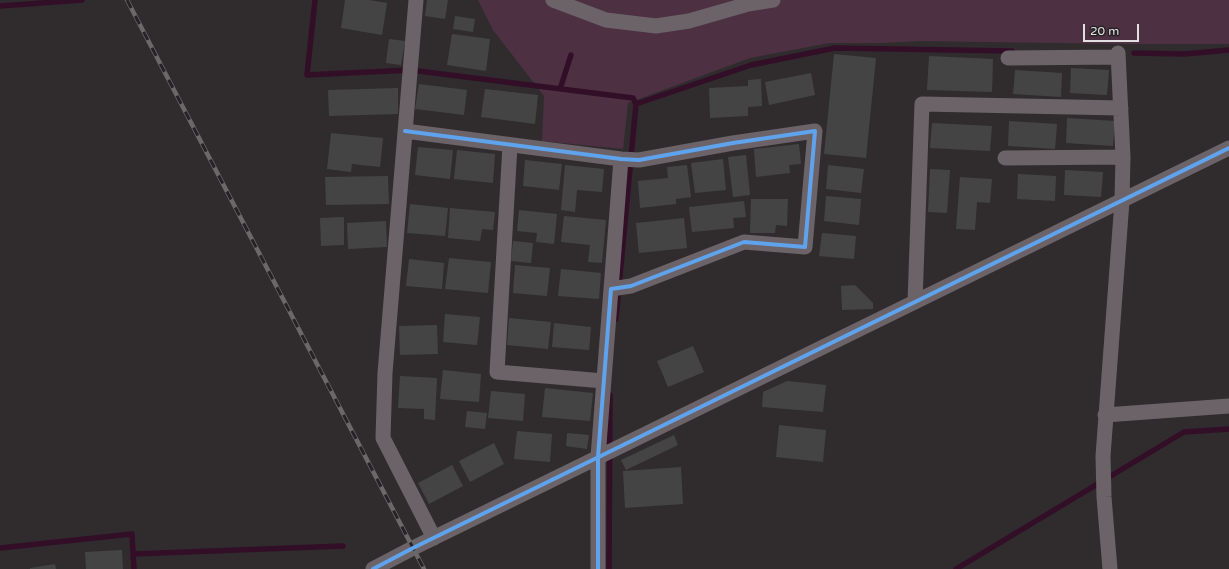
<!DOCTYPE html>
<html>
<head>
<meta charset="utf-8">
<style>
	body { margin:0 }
	#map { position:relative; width:1229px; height:569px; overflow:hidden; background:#302c2e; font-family:"Varela Round",sans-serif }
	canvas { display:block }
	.scale { position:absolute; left:1083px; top:24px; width:56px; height:18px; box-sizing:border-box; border:2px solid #e3e0e2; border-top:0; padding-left:5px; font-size:12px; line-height:14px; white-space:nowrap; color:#e3e0e2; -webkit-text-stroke:3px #272225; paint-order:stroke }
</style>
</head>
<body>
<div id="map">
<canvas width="1229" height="569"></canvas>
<div class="scale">20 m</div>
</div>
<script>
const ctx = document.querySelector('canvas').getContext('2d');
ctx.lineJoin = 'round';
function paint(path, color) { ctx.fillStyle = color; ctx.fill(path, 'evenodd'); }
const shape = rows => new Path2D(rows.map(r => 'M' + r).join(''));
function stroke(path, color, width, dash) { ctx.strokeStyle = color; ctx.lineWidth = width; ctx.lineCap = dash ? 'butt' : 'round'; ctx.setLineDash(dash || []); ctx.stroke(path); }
paint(shape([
	[478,0,1229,0,1229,44,1124,44,921,41,882,43,829,43,750,58,628,103,623,149,542,141,544,96,493,30]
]), '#4d3142');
stroke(shape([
	[315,0,307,75,410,70,633,98,636,104,616,319],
	[0,6,82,0],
	[1134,53,1185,54,1229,50],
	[560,89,571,55],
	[636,104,751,65,835,48,1012,51],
	[0,548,132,534,133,554,343,546],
	[133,554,134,569],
	[609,569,610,395],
	[956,569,1184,432,1229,429]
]), '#320f27', 5.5);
paint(shape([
	[345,0,369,0,387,3,382,35,341,28],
	[427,0,448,0,445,19,425,16],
	[455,16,475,19,473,32,453,29],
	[452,34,490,39,486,71,447,65],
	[389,39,405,41,401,65,386,63],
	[834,54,876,58,866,158,824,154],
	[929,56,993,59,992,92,927,90],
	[1071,68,1109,70,1107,95,1070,93],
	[1015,70,1062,73,1061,97,1013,94],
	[811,73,815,95,769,105,765,82],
	[761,79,762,106,748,107,748,116,710,118,709,88,748,86,748,80],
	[419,84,467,90,464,115,415,109],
	[398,88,398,114,329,116,328,90],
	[485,89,538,95,535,124,481,117],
	[1067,118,1115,121,1113,146,1066,143],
	[1009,121,1057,124,1055,149,1008,146],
	[932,123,992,126,990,151,930,148],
	[331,133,383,138,380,167,352,164,351,172,327,169],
	[799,144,801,164,789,165,790,173,756,177,754,149],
	[418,147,453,150,450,179,415,175],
	[457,150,495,154,493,183,454,179],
	[746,155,750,195,733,197,728,157],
	[723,159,726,190,695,193,691,163],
	[525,160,562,164,559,190,523,186],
	[565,165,604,169,602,192,577,190,575,212,561,210],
	[687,165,691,197,676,199,676,204,640,208,638,181,668,178,667,167],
	[828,165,864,169,861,193,826,189],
	[930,169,950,170,947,213,928,212],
	[1065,170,1103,172,1101,197,1064,195],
	[1018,174,1056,176,1055,201,1017,199],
	[388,176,389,204,326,205,325,177],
	[960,177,992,179,990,203,977,202,975,230,956,229],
	[826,196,861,199,859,225,824,221],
	[751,199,788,199,787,226,776,225,775,233,750,233],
	[744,201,746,217,733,218,734,228,692,232,689,207],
	[410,204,448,208,445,236,407,233],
	[450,208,495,212,493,230,482,229,480,241,448,238],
	[519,210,557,214,554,244,536,242,537,233,517,231],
	[564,216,606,220,602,263,588,262,590,245,561,242],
	[344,217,344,245,321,246,320,218],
	[684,218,687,248,639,253,636,223],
	[386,221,387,247,348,249,347,223],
	[822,233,856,236,854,259,819,256],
	[513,241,533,243,531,263,511,261],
	[449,258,491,262,488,293,445,289],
	[409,259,444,263,442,289,406,286],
	[515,265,550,268,547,296,513,293],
	[561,269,601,273,599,299,558,296],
	[855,285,873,303,873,309,842,310,841,286],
	[445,314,480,317,477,345,443,342],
	[509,318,551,322,548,349,507,345],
	[554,323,591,327,589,350,552,347],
	[437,325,438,354,400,355,399,326],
	[693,346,704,372,668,387,657,361],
	[443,370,481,374,479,402,440,399],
	[400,376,437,378,435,420,424,419,424,409,398,408],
	[787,381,826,385,823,412,762,407,763,392],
	[545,388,593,393,590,421,542,417],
	[491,391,525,394,523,421,488,418],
	[467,411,487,413,485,429,465,427],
	[779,425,826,430,823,462,776,457],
	[517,431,552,434,550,462,514,459],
	[567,433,589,435,587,449,566,446],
	[674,435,678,445,626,470,621,460],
	[494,443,504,464,470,482,459,461],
	[452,465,463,486,429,504,418,483],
	[681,467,683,504,625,508,623,471],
	[122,550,123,569,86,569,85,552],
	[55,564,56,569,30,569,30,568]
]), '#454445');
stroke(shape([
	[416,0,385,373,383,438,434,538],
	[553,0,606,20,656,26,689,21,748,4,773,0],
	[1008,58,1118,57],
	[405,131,621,159,639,160,733,143,815,131,805,247,744,242,631,286,611,289,598,457,598,569],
	[510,145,497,372,604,381],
	[1005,158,1123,157],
	[611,289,621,159],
	[915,302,922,104,1121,108],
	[1105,415,1229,406],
	[373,569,413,548,1229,148],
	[1110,569,1104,497,1103,456,1122,201,1123,157,1118,53]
]), '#6b6368', 15);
const rail = shape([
	[127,0,424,569]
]);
stroke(rail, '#6c686a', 4.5);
stroke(rail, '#272225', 3, [9]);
stroke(shape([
	[405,131,621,159,639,160,733,143,815,131,805,247,744,242,631,286,611,289,598,457,598,569],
	[373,569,413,548,1229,148]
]), '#60a3ed', 4);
</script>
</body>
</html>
